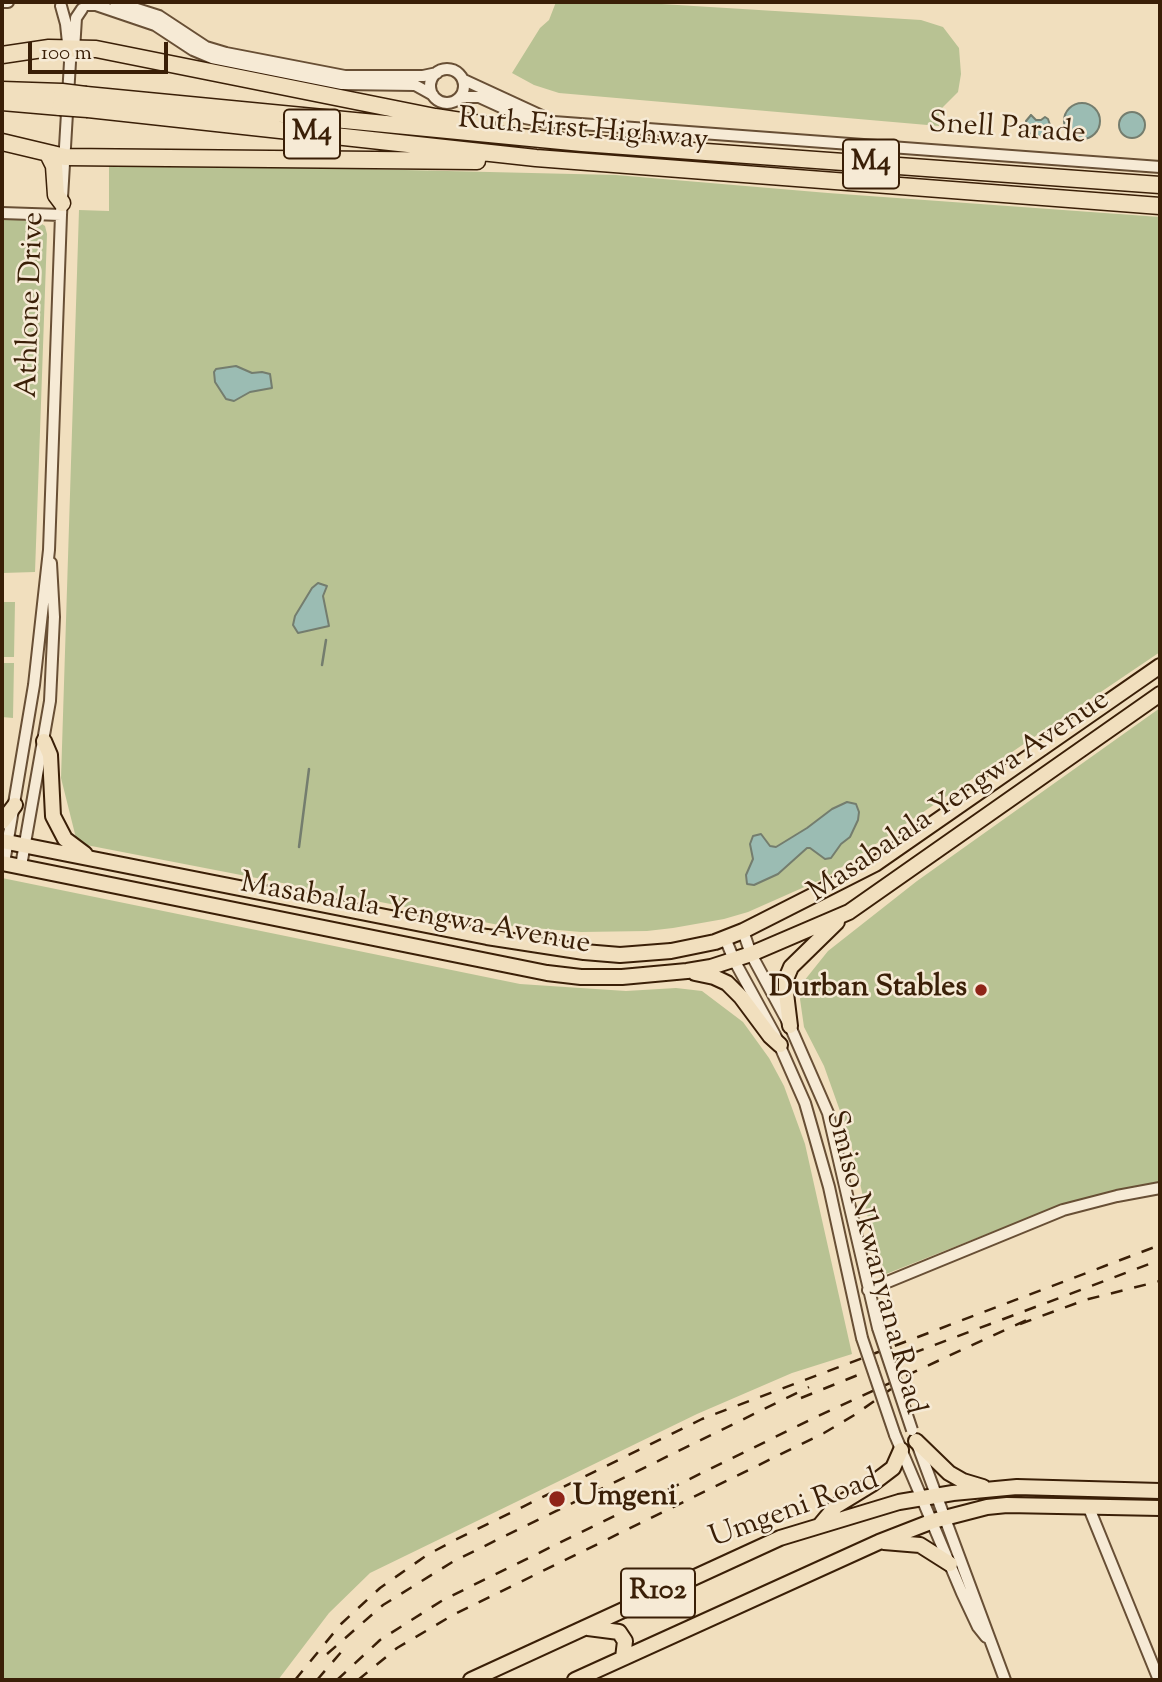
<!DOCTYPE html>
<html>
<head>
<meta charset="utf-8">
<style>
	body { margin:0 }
	#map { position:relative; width:1162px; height:1682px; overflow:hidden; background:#f1dfbe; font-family:"Sorts Mill Goudy",serif }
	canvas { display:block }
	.frame { position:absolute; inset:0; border:4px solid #3a1f07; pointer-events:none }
	.scale { position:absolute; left:28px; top:42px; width:140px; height:32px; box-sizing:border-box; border:4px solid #3a1f07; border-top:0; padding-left:9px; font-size:21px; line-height:24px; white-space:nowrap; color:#3a1f07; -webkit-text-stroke:5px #f6ead5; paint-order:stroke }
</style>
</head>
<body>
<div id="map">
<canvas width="1162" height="1682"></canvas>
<div class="frame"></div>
<div class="scale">100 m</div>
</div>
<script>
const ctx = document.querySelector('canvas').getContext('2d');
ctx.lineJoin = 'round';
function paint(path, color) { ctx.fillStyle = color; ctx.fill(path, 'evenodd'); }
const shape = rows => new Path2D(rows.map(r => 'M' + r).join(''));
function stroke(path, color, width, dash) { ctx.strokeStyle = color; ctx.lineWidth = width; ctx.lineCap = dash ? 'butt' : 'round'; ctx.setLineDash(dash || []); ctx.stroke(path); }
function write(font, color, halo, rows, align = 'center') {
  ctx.font = font + ' "Sorts Mill Goudy",serif'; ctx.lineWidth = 5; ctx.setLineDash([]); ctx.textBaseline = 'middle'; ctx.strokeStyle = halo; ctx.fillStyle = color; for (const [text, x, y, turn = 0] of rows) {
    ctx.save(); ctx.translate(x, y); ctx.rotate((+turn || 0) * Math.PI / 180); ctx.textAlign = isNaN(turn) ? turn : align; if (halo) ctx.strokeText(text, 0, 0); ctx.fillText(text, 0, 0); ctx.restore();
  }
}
paint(shape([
	[556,2,629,2,921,20,943,27,959,48,961,74,958,92,939,111,939,126,559,93,534,85,512,73,540,28,549,20],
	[109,163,616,175,828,193,1160,217,1160,652,827,877,748,912,724,919,673,928,647,931,581,932,499,925,81,844,77,842,61,778,79,210,109,211],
	[2,218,39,222,45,226,47,234,35,572,2,573],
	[2,602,15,602,14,657,2,657],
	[2,663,14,663,13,718,2,717],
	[1160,708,1160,1182,1117,1190,1035,1215,881,1276,850,1139,824,1066,804,1027,800,999,804,981,828,951,917,881],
	[2,878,520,984,626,991,676,988,702,991,743,1022,769,1058,784,1086,805,1144,852,1354,792,1373,697,1414,370,1573,329,1613,278,1680,2,1680]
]), '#b8c293');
const water = shape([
	'1064 121a18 18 0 1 1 36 0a18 18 0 1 1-36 0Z',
	'1119 125a13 13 0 1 1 26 0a13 13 0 1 1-26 0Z',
	[1031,115,1036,120,1041,120,1045,117,1048,119,1050,125,1046,135,1036,138,1027,131,1026,121,1031,115],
	[236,366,252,373,262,372,270,374,272,388,250,392,234,401,226,399,215,382,214,372,216,369,236,366],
	[318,583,327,586,323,596,329,626,298,633,293,625,295,616,312,588,318,583],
	[847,802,856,804,859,812,858,820,850,837,841,844,831,858,825,859,810,848,807,848,778,874,754,885,747,884,746,875,753,859,750,844,753,836,761,834,770,846,776,847,807,828,832,809,847,802]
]);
paint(water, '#9bbcb3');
stroke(water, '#747d6e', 2);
stroke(shape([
	[322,665,326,640],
	[299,847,309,769]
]), '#747d6e', 2.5);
const minor = shape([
	[2,2,8,2],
	[115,2,159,16,206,47,226,53,345,76,423,76,437,73],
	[86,5,96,5,155,25,193,50,212,58,342,84,415,85,433,95],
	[74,50,76,18,82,9],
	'430 86a17 17 0 1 1 34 0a17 17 0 1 1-34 0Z',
	[464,80,542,116],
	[460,97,479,97,525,118,540,121,1160,167],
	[2,213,61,215],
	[4,863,34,685,49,550,61,215,70,62,66,24,61,6],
	[21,866,50,701,54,617,51,563],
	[743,931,751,954,790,1026,828,1113,878,1328],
	[725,938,734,960,775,1035,805,1103,829,1187,862,1338],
	[868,1290,1063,1210,1117,1196,1160,1188],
	[895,1435,962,1593,978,1627,986,1637],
	[918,1446,1005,1680],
	[1089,1508,1159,1680]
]);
const major = shape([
	[44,741,50,755,53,816,65,839,85,854],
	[2,822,15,805],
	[2,841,487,937,584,952,620,955,671,951,715,942,743,931,875,864,1160,666],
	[2,863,547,973,581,977,622,977,687,971,711,967,751,954,849,912,1160,694],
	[695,973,714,977,727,983,741,997,770,1036,780,1045],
	[790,1026,786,993,786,979,791,967,837,922],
	[916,1441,949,1473,963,1481,983,1487],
	[821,1524,836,1506,872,1484,893,1468,901,1450],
	[884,1542,920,1545,950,1564],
	[588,1628,619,1632,625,1641,623,1658],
	[471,1680,780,1538,899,1502,953,1493,1017,1487,1160,1491],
	[575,1680,879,1542,933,1521,987,1507,1007,1505,1160,1508]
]);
const highway = shape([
	[2,55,49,48,96,49,435,117,487,125],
	[2,90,62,92],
	[86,95,582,143,1160,185],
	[2,102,60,107],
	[88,109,536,158,1160,206],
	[2,142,65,157,477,161],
	[48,154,54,166,56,195,62,203]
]);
stroke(minor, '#684f35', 14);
stroke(major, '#3a1f07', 18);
stroke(highway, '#3a1f07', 19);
stroke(minor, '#f6ead5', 10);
stroke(major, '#f1dfbe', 14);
stroke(highway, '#f1dfbe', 16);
stroke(shape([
	[1020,1324,1085,1300,1160,1281],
	[801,1398,900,1358,1160,1260],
	[327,1654,383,1605,454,1561,809,1387],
	[295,1680,341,1624,380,1588,427,1555,455,1540,702,1419,1160,1245],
	[317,1680,343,1650],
	[337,1680,380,1640,443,1600,816,1417,1029,1319],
	[358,1680,397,1648,453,1615,824,1433,856,1414,891,1389]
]), '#3a1f07', 2.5, [12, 12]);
const minorBridge = shape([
	[878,1328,912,1430],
	[862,1338,895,1435]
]);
const highwayBridge = shape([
	[62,92,86,95],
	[60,107,88,109]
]);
stroke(minorBridge, '#684f35', 14, []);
stroke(highwayBridge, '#3a1f07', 19, []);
stroke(minorBridge, '#f6ead5', 10);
stroke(highwayBridge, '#f1dfbe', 16);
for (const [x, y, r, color] of [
	[981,990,7,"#8f2418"],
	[557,1499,9,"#8f2418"]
]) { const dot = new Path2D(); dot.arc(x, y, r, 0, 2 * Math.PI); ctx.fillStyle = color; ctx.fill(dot); stroke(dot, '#f6ead5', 2.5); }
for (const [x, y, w] of [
	[312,134,56],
	[871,164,56],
	[658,1593,74]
]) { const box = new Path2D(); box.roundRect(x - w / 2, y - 24.5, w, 49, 5); ctx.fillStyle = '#f6ead5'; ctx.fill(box); stroke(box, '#3a1f07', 2); }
write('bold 28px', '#3a1f07', null, [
	["M4",312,134],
	["M4",871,164],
	["R102",658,1593]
]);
write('30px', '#3a1f07', '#f6ead5', [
	["Snell Parade",1007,131,4],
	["Ruth First Highway",583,132,5],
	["Athlone Drive",33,305,-88],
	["Masabalala Yengwa Avenue",960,798,-34],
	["Masabalala Yengwa Avenue",415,916,10],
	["Smiso Nkwanyana Road",873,1263,75],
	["Umgeni Road",795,1511,-20]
]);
write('bold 30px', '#3a1f07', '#f6ead5', [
	["Durban Stables",967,990],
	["Umgeni",573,1499,"left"]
], 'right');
</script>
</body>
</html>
